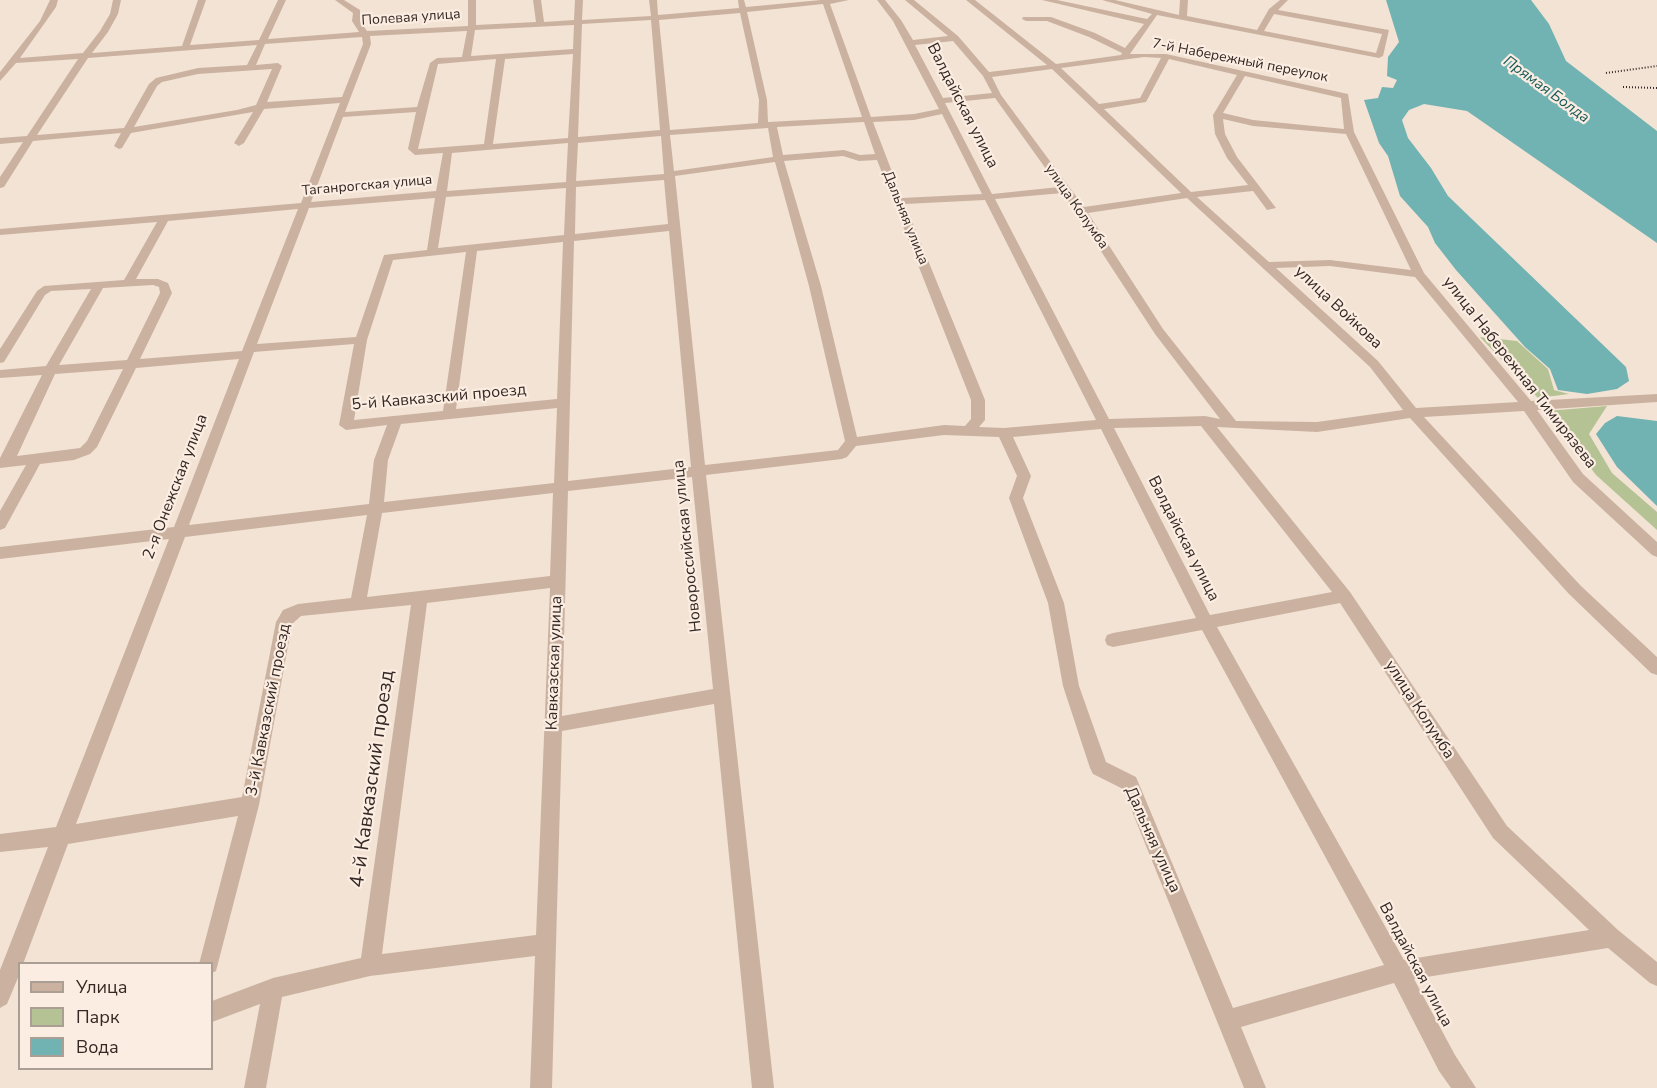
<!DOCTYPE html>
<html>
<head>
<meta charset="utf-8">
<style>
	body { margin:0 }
	#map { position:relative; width:1657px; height:1088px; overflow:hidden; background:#f3e3d4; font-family:"Nunito Sans",sans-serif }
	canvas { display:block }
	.legend { position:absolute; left:18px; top:962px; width:195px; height:108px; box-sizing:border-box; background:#fbede1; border:2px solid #ab9e95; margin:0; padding:8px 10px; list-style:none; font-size:18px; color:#342824 }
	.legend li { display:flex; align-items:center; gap:12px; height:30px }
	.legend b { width:30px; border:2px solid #ab9e95 }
</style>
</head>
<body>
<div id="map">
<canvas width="1657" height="1088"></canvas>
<ul class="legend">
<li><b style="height:8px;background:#cbb2a0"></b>Улица</li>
<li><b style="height:16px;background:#b5c394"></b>Парк</li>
<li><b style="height:16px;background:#71b2b2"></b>Вода</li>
</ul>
</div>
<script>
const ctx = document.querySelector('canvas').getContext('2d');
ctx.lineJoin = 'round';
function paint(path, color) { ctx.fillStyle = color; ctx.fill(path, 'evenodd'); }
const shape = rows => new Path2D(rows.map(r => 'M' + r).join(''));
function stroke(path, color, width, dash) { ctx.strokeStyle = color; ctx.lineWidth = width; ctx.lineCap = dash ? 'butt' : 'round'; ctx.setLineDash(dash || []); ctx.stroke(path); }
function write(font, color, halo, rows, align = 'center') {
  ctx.font = font + ' "Nunito Sans",sans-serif'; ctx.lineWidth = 4.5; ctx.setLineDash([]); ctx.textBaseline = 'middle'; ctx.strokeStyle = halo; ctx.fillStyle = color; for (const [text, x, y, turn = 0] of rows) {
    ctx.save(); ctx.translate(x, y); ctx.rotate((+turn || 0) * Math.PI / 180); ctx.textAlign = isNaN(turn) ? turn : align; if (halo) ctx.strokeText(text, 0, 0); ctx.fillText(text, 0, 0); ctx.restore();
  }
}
paint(shape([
	[1480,337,1517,341,1548,369,1554,390,1569,394,1538,398],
	[1607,406,1589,434,1612,473,1657,512,1657,530,1596,475,1547,411]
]), '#b5c394');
paint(shape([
	[1386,0,1531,0,1549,24,1566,61,1657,131,1657,243,1467,111,1424,104,1409,110,1402,120,1408,138,1431,168,1448,196,1626,367,1629,381,1617,389,1587,394,1558,390,1550,369,1525,347,1456,270,1435,243,1428,227,1400,196,1388,156,1379,143,1364,100,1378,98,1382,87,1393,88,1397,80,1387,76,1388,57,1399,42],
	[1617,416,1657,421,1657,506,1617,467,1596,434,1605,423]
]), '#71b2b2');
paint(shape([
	[50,0,58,0,56,7,20,58,83,53,100,31,110,14,113,0,121,0,118,14,108,32,92,53,182,46,198,0,206,0,190,45,259,40,278,0,286,0,268,39,359,32,352,21,353,13,335,0,344,0,360,10,360,21,367,31,468,26,468,0,476,0,476,25,536,22,533,0,541,0,544,22,574,20,575,0,583,0,582,20,651,16,649,0,657,0,658,15,739,8,738,0,744,0,746,7,821,0,849,0,830,4,871,117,914,114,939,109,893,21,877,0,885,0,901,20,913,40,948,36,905,0,914,0,958,36,989,72,1047,65,966,0,975,0,1056,64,1121,55,1122,53,1089,37,1047,21,1026,21,1022,19,1023,17,1051,17,1095,33,1125,48,1144,24,1042,0,1057,0,1147,19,1152,14,1102,0,1115,0,1179,15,1180,0,1188,0,1187,16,1257,30,1269,9,1280,0,1288,0,1278,10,1389,30,1383,56,1379,58,1157,15,1130,54,1166,54,1348,94,1354,132,1424,273,1531,401,1657,394,1657,402,1537,410,1583,474,1657,542,1657,557,1652,555,1573,482,1524,411,1424,417,1581,586,1657,657,1657,675,1651,673,1569,594,1410,418,1317,432,1217,427,1350,592,1507,826,1618,930,1657,962,1657,986,1650,983,1608,948,1414,979,1455,1055,1476,1088,1451,1088,1439,1071,1394,983,1241,1027,1266,1088,1244,1088,1123,789,1093,774,1090,768,1063,686,1048,603,1009,498,1017,476,999,437,944,435,856,446,847,457,842,459,706,475,774,1088,752,1088,714,704,562,731,552,1088,530,1088,535,956,370,976,282,997,266,1088,244,1088,260,1004,212,1022,212,1001,273,978,361,958,411,605,301,616,292,624,259,805,216,971,212,973,212,964,199,964,238,816,68,844,23,964,20,964,20,973,7,1004,0,1008,0,970,48,847,0,852,0,834,56,827,169,539,0,559,0,547,174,527,239,359,136,368,97,447,90,454,74,460,40,464,5,528,0,530,0,511,26,465,0,468,0,458,42,375,0,378,0,370,46,366,91,289,51,291,45,295,4,362,0,363,0,349,37,291,44,286,124,280,157,222,0,235,0,229,301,203,340,103,264,109,244,143,239,146,234,143,253,112,131,133,122,148,119,149,114,146,121,133,33,141,4,187,0,188,0,177,23,142,0,144,0,138,27,136,78,59,16,63,0,81,0,72,40,21,50,0],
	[823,4,862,117,768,122,767,100,747,12,823,4],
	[740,13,759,100,758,123,670,130,659,20,740,13],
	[1274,14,1382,34,1376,53,1264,31,1274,14],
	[651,20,660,130,578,137,582,24,651,20],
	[574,25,573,49,471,56,475,30,574,25],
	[467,31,462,57,437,58,430,63,417,107,345,112,371,44,370,36,467,31],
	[362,37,363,44,342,97,267,102,282,66,278,63,256,65,265,44,362,37],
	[953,41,983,76,992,93,943,98,915,45,953,41],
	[257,45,247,65,198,68,156,78,149,84,124,128,37,135,88,58,257,45],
	[573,54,568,138,493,144,505,59,573,54],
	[1144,57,1161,58,1140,98,1099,104,1061,68,1144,57],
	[496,59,484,144,418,149,438,64,496,59],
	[1169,59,1237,75,1213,115,1215,134,1227,158,1248,185,1191,192,1104,109,1146,102,1169,59],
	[272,69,256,105,237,110,134,127,157,86,162,82,198,74,272,69],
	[1052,69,1181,193,1084,207,1001,95,992,77,1052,69],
	[1245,76,1341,98,1344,129,1253,120,1223,113,1245,76],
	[995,98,1059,187,992,194,945,103,995,98],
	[416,112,408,149,415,155,443,153,436,191,311,202,343,117,416,112],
	[942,114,982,194,902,198,873,122,914,120,942,114],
	[1223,119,1253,126,1346,134,1411,270,1330,260,1269,262,1197,197,1253,191,1267,210,1276,208,1237,157,1225,134,1223,119],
	[864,122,875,154,860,155,844,150,783,155,777,127,864,122],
	[768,128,773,157,674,171,670,135,768,128],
	[661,136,664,174,576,181,578,143,661,136],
	[568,143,566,182,447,191,452,153,568,143],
	[843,156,859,161,877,160,971,400,971,419,965,426,944,425,857,437,821,286,784,161,843,156],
	[775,162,809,286,845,441,838,450,705,465,675,176,775,162],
	[664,180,668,224,575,234,576,187,664,180],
	[566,188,564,235,438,248,446,197,566,188],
	[1063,193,1155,334,1220,419,1205,416,1109,419,995,199,1063,193],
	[435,198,427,250,384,255,356,337,257,344,309,208,435,198],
	[1187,198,1370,367,1403,410,1317,422,1236,421,1163,329,1088,213,1187,198],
	[985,200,1096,420,1004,428,979,427,985,420,985,400,905,204,985,200],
	[298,209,242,351,140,359,172,293,168,283,158,279,136,279,168,221,298,209],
	[669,231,691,467,568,481,574,241,669,231],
	[563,242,557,399,456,409,477,251,563,242],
	[466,252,443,411,354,420,367,340,393,260,466,252],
	[1330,266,1415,277,1518,402,1416,408,1378,361,1276,268,1330,266],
	[153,285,159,287,160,293,127,360,59,365,103,288,153,285],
	[354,344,339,425,346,430,387,425,374,460,369,504,189,525,254,352,354,344],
	[123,369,87,441,80,448,17,456,55,374,123,369],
	[557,408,554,483,384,502,388,460,401,424,557,408],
	[1201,426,1332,592,1210,615,1114,428,1201,426],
	[1101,429,1196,618,1113,633,1107,635,1105,640,1107,645,1113,647,1202,630,1384,965,1233,1008,1136,777,1106,762,1079,686,1064,603,1023,498,1031,476,1013,437,1101,429],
	[692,477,713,689,562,716,568,491,692,477],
	[553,493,550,576,367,597,382,513,553,493],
	[367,515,351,598,298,604,283,610,276,622,242,797,76,824,185,537,367,515],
	[550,588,536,935,382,954,427,603,550,588],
	[1340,603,1493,838,1589,930,1404,960,1217,627,1340,603]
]), '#cbb2a0');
stroke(shape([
	[1606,73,1657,66],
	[1623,87,1657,88]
]), '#342824', 2, [1, 2]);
write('14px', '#342824', '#fbede1', [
	["Полевая улица",411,18,-4],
	["7-й Набережный переулок",1240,61,11],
	["Таганрогская улица",367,186,-5],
	["улица Колумба",1076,207,55],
	["Дальняя улица",905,218,68]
]);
write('italic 15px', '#165859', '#fbede1', [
	["Прямая Болда",1546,90,36]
]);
write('16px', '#342824', '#fbede1', [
	["Валдайская улица",962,106,63],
	["улица Войкова",1338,308,43],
	["улица Набережная Тимирязева",1519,373,52],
	["5-й Кавказский проезд",439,398,-5],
	["2-я Онежская улица",176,487,-69],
	["Валдайская улица",1183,539,63],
	["Новороссийская улица",688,546,-96],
	["Кавказская улица",555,663,-88],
	["3-й Кавказский проезд",269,710,-79],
	["улица Колумба",1419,710,57],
	["Дальняя улица",1152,840,66],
	["Валдайская улица",1415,965,62]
]);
write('20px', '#342824', '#fbede1', [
	["4-й Кавказский проезд",373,779,-82]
]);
</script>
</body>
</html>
